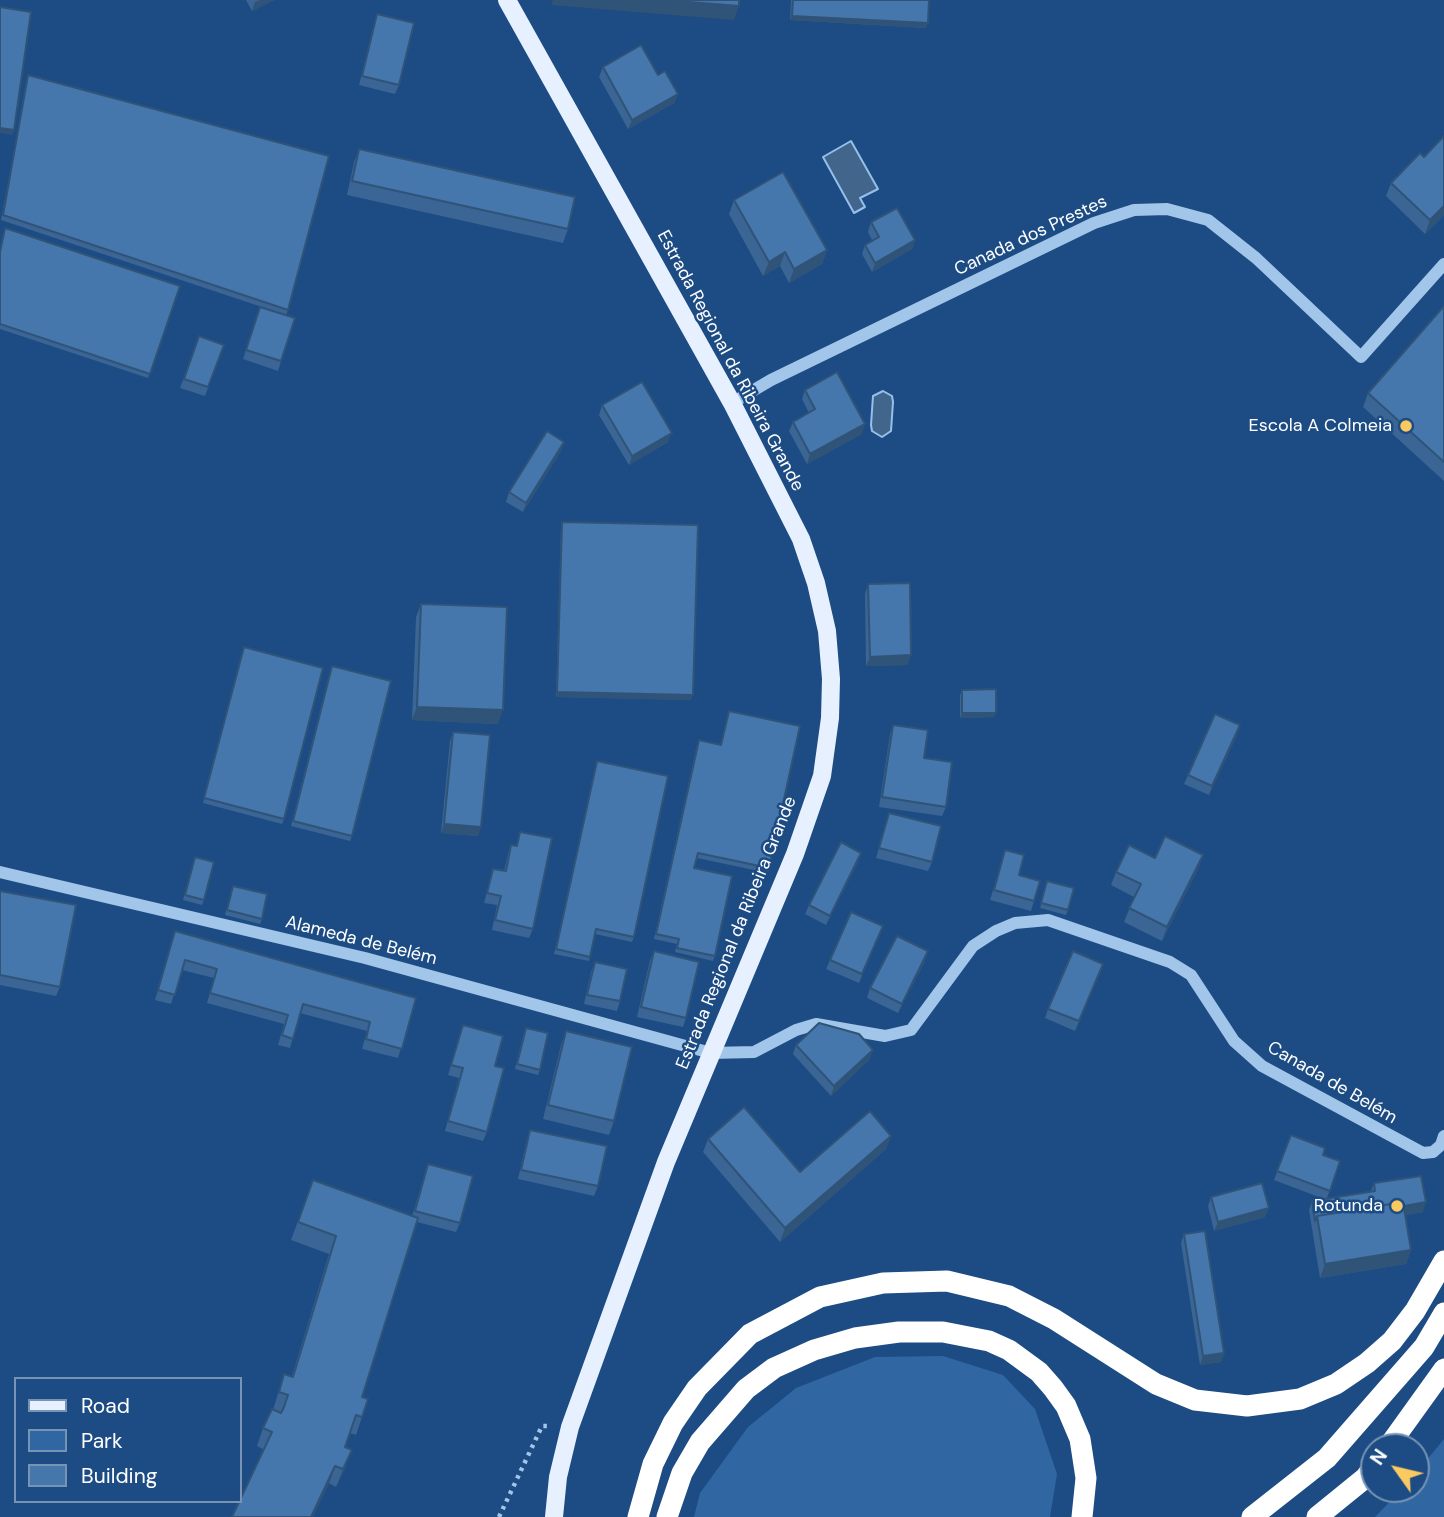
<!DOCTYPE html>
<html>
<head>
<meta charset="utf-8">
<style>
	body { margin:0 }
	#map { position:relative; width:1444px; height:1517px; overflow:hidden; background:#1c4c83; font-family:"DM Sans",sans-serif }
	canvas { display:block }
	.legend { position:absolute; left:14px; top:1377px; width:228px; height:126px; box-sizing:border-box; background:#1c4c83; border:2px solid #7794b5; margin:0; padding:9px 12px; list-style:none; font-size:21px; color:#fff }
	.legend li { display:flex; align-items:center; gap:14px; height:35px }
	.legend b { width:35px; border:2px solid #7794b5 }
	.north { position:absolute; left:1360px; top:1433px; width:70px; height:70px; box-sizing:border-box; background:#1c4c83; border:2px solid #7794b5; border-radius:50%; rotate:304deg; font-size:19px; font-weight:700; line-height:28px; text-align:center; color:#fff }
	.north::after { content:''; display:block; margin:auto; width:24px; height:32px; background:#fac960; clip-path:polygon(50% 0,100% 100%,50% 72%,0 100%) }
</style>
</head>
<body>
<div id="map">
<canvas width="1444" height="1517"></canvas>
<ul class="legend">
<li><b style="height:9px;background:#e6f0fe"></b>Road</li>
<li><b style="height:19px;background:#3066a2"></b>Park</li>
<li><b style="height:19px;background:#4576ac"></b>Building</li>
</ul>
<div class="north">N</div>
</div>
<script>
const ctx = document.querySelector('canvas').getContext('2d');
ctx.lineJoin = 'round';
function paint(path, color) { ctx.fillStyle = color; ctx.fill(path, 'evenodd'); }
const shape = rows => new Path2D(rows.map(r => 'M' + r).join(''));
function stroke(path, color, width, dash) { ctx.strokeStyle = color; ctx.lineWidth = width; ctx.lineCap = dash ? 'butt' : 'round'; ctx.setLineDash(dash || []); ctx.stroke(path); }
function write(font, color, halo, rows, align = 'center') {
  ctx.font = font + ' "DM Sans",sans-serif'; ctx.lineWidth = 5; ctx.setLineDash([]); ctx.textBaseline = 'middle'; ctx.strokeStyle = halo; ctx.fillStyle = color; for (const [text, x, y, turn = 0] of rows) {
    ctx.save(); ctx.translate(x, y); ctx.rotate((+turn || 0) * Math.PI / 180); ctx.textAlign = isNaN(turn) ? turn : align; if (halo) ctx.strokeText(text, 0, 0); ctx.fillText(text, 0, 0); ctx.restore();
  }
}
paint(shape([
	[943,1356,1003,1375,1035,1409,1057,1474,1050,1517,694,1517,700,1493,748,1427,796,1388,875,1357],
	[1444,1439,1444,1517,1375,1517,1402,1489,1416,1489,1416,1473]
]), '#3066a2');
const water = shape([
	[851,141,878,189,860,198,865,207,854,213,823,157,851,141],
	[883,391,892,396,893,402,891,431,882,437,872,431,871,425,873,396,883,391]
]);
paint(water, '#42658c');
stroke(water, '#95c0ec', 2);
stroke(shape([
	[499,1517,542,1426,548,1426]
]), '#a2c5ea', 4.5, [3.5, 5]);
stroke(shape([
	[732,403,771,380,1094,223,1134,210,1167,209,1208,220,1256,258,1361,357,1444,264],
	[0,872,365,958,711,1053,754,1052,796,1030,816,1024,885,1036,911,1030,973,946,996,931,1015,923,1048,920,1170,962,1191,975,1234,1041,1262,1066,1423,1153,1433,1152,1441,1145,1444,1136]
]), '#a2c5ea', 12);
stroke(shape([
	[507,0,732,403,801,539,816,583,827,631,831,679,830,718,822,776,795,854,666,1162,570,1427,558,1477,554,1517]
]), '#e6f0fe', 18);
stroke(shape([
	[1388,1447,1444,1369],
	[638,1517,653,1464,673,1423,697,1388,750,1334,820,1297,883,1283,947,1281,1009,1296,1054,1319,1156,1384,1195,1400,1247,1406,1300,1399,1336,1384,1367,1363,1392,1341,1415,1311,1444,1261],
	[667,1517,682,1473,700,1442,746,1389,774,1368,814,1350,855,1338,899,1332,943,1332,989,1341,1009,1350,1039,1372,1053,1388,1066,1406,1080,1439,1086,1478,1082,1517],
	[1252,1517,1327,1458,1424,1347,1444,1313],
	[1317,1517,1365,1478,1374,1466]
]), '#fff', 21);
paint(shape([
	[246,0,274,0,252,11],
	[791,0,929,0,926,28,790,20],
	[377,14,399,85,395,94,359,85,374,24],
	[603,67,678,94,674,103,628,129,599,77],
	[28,75,288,310,286,315,1,220],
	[1444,136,1444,215,1425,234,1386,196,1391,183,1424,157],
	[359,149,568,229,563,243,347,195,354,162],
	[734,200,827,250,822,264,789,283,780,266,763,276,729,214],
	[871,222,915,240,912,249,872,272,862,254,865,245,872,240,868,232],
	[5,228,180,286,148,378,0,329,0,249],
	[1444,306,1444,481,1363,407,1368,393],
	[260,307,295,318,278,371,243,359],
	[199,336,224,345,205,396,180,388],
	[805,390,862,434,807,464,789,431,793,422,809,413,802,399],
	[602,405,668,442,629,465,599,415],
	[564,442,561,451,523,512,506,502,509,492],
	[562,522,691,700,556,697,561,527],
	[868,584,908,665,866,666,865,594],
	[421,604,498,724,412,720,416,617],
	[242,652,284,819,282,824,203,803],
	[330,671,352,836,350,841,291,826],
	[962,690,994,717,960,718,960,695],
	[729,711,769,868,768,873,697,858,694,868,715,956,713,961,675,952,677,944,654,939,697,745,699,740,721,745],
	[893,725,924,758,946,807,942,816,879,807,890,734],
	[453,732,478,836,441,833,450,741],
	[1237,735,1209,795,1184,784,1188,775],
	[597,761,634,937,632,942,595,934,589,961,554,954],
	[889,813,932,862,928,871,876,858],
	[520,832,533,929,529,938,492,930,497,905,484,903,493,869,504,871,508,854,511,845,516,846],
	[1005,850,1034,901,1031,911,990,900],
	[861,853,858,862,826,925,805,914,809,905],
	[1203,855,1198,869,1162,941,1124,922,1134,897,1111,885,1116,872,1155,858],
	[193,862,204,900,202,905,183,900],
	[1046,885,1068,910,1066,915,1040,908],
	[233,886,262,919,260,924,225,915],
	[0,891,60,987,56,996,0,985],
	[175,931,416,998,398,1058,362,1049,367,1031,300,1013,290,1048,278,1045,284,1024,207,1003,214,978,182,970,171,1004,155,1000],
	[879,935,859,983,826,969,830,960],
	[654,951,686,1018,683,1027,637,1017,650,960],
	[925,961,898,1013,867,998,870,988],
	[595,962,620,1001,617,1011,584,1004,591,972],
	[1100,973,1075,1031,1045,1018,1048,1009],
	[463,1025,495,1066,487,1132,483,1141,445,1131,459,1078,448,1075],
	[566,1031,614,1121,609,1135,543,1119,561,1045],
	[524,1032,540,1070,538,1075,515,1069],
	[796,1045,870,1059,831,1096,793,1054],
	[530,1130,598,1186,594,1196,518,1179,527,1139],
	[1291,1135,1323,1155,1340,1161,1327,1198,1371,1191,1374,1183,1423,1212,1406,1215,1411,1250,1406,1264,1320,1278,1309,1210,1312,1201,1324,1199,1274,1180],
	[891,1136,886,1149,780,1242,703,1152,708,1139,800,1172],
	[428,1164,460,1223,456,1232,417,1222,362,1397,362,1417,356,1435,350,1433,345,1447,352,1450,345,1468,336,1487,257,1446,263,1428,273,1410,284,1374,292,1376,329,1254,291,1240,313,1180,412,1216],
	[1211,1197,1265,1217,1214,1231,1208,1206],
	[1184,1234,1224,1353,1221,1362,1200,1365,1181,1243]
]), '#3b6594');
paint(shape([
	[260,0,274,0,252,11,255,2],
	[553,0,664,0,739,6,734,20,551,5],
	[792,16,928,23,926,28,790,20],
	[678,94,674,103,628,129,632,120],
	[0,128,14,130,12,135,0,133],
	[1444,206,1444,215,1425,234,1430,220],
	[915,240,912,249,872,272,875,263],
	[827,250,822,264,789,283,794,269],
	[785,252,780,266,763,276,769,262],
	[865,424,862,434,807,464,810,454],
	[672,433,668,442,629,465,632,456],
	[564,442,561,451,523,512,526,503],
	[911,655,908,665,866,666,870,657],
	[557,692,693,695,691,700,556,697],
	[417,707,503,710,498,724,412,720],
	[962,713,996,713,994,717,960,718],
	[1240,725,1237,735,1209,795,1212,786],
	[444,824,481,827,478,836,441,833],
	[861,853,858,862,826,925,830,916],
	[1203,855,1198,869,1162,941,1167,927],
	[928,951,925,961,898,1013,902,1004],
	[873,1050,870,1059,831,1096,834,1086],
	[891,1136,886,1149,780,1242,785,1228],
	[1426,1202,1423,1212,1319,1229,1318,1220],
	[1269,1208,1265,1217,1214,1231,1218,1222],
	[1411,1250,1406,1264,1320,1278,1325,1264],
	[1224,1353,1221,1362,1200,1365,1203,1356],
	[352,1450,345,1468,336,1487,343,1469],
	[335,1466,329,1484,313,1517,311,1517]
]), '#305378');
const building = shape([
	[664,0,739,0,739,6,664,0],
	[793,0,929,0,928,23,792,16,793,0],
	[0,7,31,12,14,130,0,128,0,7],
	[377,14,414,23,399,85,362,76,377,14],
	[641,45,658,75,665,71,678,94,632,120,603,67,641,45],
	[28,75,329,156,288,310,3,215,28,75],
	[1444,136,1444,206,1430,220,1391,183,1420,153,1424,157,1444,136],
	[359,149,575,197,568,229,352,181,359,149],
	[783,172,827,250,794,269,785,252,769,262,734,200,783,172],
	[897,208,915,240,875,263,865,245,879,237,871,222,897,208],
	[5,228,180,286,150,374,0,324,0,252,5,228],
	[1444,306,1444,462,1368,393,1444,306],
	[260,307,295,318,281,361,246,350,260,307],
	[199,336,224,345,208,387,184,379,199,336],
	[837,372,865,424,810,454,793,422,815,409,805,390,837,372],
	[642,382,672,433,632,456,602,405,642,382],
	[547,431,564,442,526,503,509,492,547,431],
	[562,522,698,525,693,695,557,692,562,522],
	[910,583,911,655,870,657,868,584,910,583],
	[421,604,507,607,503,710,417,707,421,604],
	[244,647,323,668,284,819,204,798,244,647],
	[332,666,391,681,352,836,293,821,332,666],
	[996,689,996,713,962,713,962,690,996,689],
	[729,711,800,726,769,868,698,853,694,868,732,876,715,956,677,948,679,939,656,934,699,740,721,745,729,711],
	[1215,714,1240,725,1212,786,1188,775,1215,714],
	[893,725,928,730,924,758,952,762,946,807,882,797,893,725],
	[453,732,490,735,481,827,444,824,453,732],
	[597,761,668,776,634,937,596,929,590,957,556,949,597,761],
	[889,813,941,826,932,862,879,848,889,813],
	[520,832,552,838,533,929,495,920,501,896,487,893,493,869,506,871,511,845,517,846,520,832],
	[1165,836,1203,855,1167,927,1129,908,1141,884,1116,872,1129,845,1155,858,1165,836],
	[841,842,861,853,830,916,809,905,841,842],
	[1005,850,1024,855,1019,875,1040,881,1034,901,994,890,1005,850],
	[195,857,214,862,204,900,185,895,195,857],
	[1047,881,1074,888,1068,910,1041,903,1047,881],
	[233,886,267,894,262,919,227,910,233,886],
	[0,891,76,905,60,987,0,975,0,891],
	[851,912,883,926,862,974,830,960,851,912],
	[175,931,416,998,402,1049,366,1039,370,1022,303,1004,293,1039,282,1035,288,1015,210,993,217,969,185,960,175,995,158,990,175,931],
	[897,936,928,951,902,1004,870,988,897,936],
	[654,951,699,962,686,1018,641,1007,654,951],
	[1073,951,1103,964,1079,1021,1048,1009,1073,951],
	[595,962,627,969,620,1001,587,995,595,962],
	[819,1023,859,1034,873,1050,834,1086,796,1045,819,1023],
	[463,1025,503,1036,495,1066,504,1068,487,1132,448,1121,463,1068,451,1065,463,1025],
	[526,1028,548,1033,540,1070,517,1064,526,1028],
	[566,1031,632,1047,614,1121,548,1105,566,1031],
	[744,1107,800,1172,870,1111,891,1136,785,1228,708,1139,744,1107],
	[530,1130,607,1146,598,1186,521,1170,530,1130],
	[1291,1135,1325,1148,1323,1155,1340,1161,1330,1191,1277,1171,1291,1135],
	[428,1164,473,1176,460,1223,415,1211,428,1164],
	[1421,1176,1426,1202,1404,1206,1403,1202,1317,1216,1315,1221,1312,1201,1375,1191,1374,1183,1421,1176],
	[313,1180,418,1218,362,1397,368,1399,362,1417,356,1415,345,1447,352,1450,343,1469,335,1466,311,1517,232,1517,272,1432,263,1428,272,1409,281,1413,284,1407,288,1395,279,1392,284,1374,293,1377,336,1236,298,1222,313,1180],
	[1262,1183,1269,1208,1218,1222,1211,1197,1262,1183],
	[1403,1202,1411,1250,1325,1264,1317,1216,1403,1202],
	[1205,1231,1224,1353,1203,1356,1184,1234,1205,1231]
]);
paint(building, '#4576ac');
stroke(building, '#305378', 2);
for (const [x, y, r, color] of [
	[1406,426,7,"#fac960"],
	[1397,1206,7,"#fac960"]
]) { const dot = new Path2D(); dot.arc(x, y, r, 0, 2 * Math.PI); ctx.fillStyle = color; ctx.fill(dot); stroke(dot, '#1c4c83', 2.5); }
write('18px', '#fff', '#1c4c83', [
	["Canada dos Prestes",1031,236,-25],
	["Estrada Regional da Ribeira Grande",730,361,62],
	["Estrada Regional da Ribeira Grande",737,933,-68],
	["Alameda de Belém",361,941,14],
	["Canada de Belém",1332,1083,30]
]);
write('18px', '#fff', '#1c4c83', [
	["Escola A Colmeia",1392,426],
	["Rotunda",1383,1206]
], 'right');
</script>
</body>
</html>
